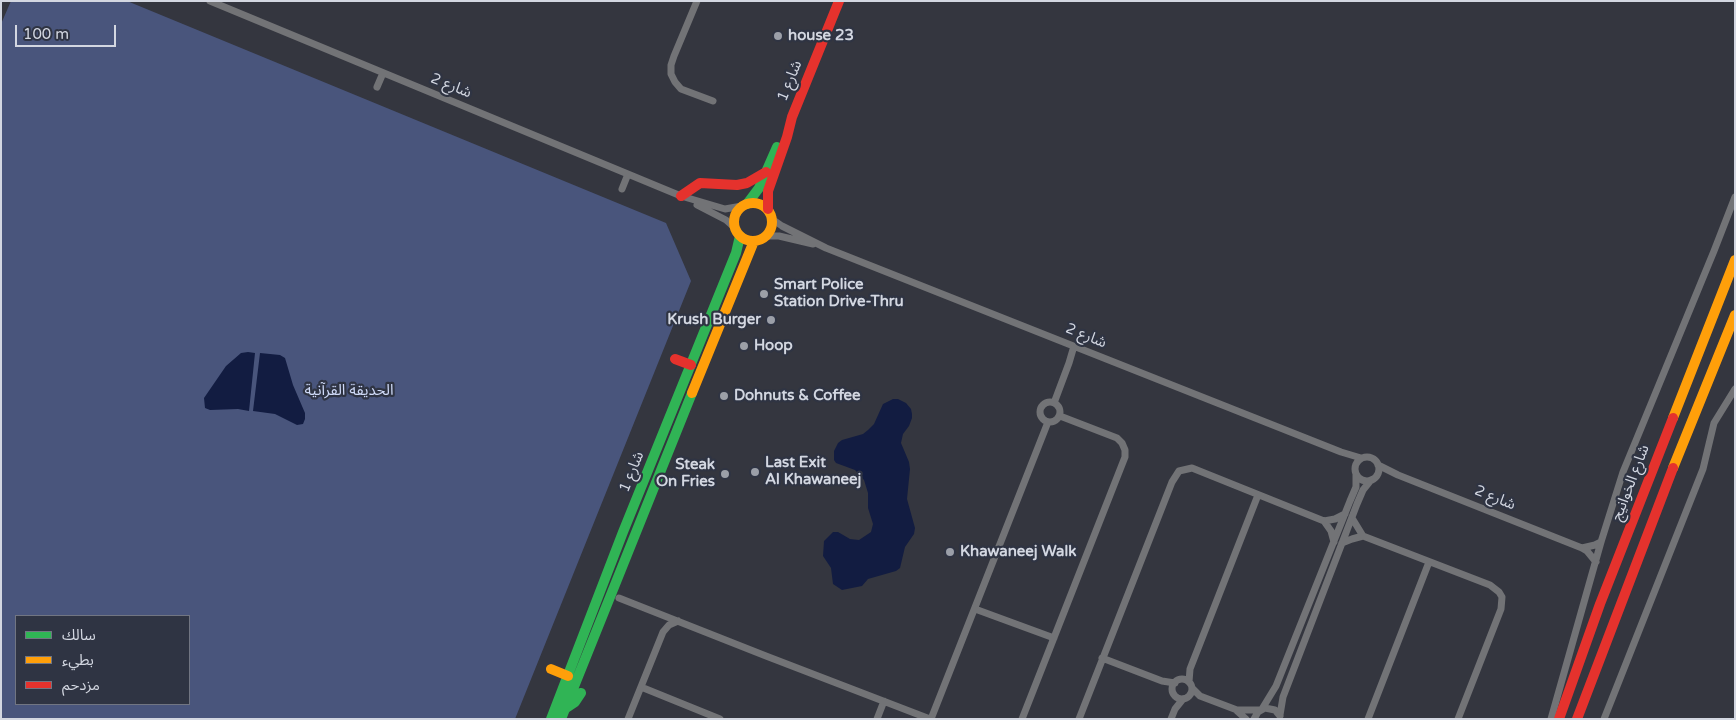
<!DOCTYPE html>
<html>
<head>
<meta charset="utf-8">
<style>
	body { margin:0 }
	#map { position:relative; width:1736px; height:720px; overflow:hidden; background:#34363f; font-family:"Varela Round","Noto Sans Arabic",sans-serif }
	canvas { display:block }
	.frame { position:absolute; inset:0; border:2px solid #d3d7e1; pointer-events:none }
	.legend { position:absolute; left:15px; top:615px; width:175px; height:90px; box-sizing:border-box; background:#2f3443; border:1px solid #717582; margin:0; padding:6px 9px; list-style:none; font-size:15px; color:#d3d7e1 }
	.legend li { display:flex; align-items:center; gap:10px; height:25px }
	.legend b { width:25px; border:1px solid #717582 }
	.scale { position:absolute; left:15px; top:25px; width:101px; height:22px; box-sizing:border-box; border:2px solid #d3d7e1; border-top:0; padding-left:6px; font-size:15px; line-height:18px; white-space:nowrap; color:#d3d7e1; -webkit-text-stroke:4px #2f3443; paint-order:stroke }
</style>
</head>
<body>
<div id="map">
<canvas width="1736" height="720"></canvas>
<div class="frame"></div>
<ul class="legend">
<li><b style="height:6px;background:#30b455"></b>سالك</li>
<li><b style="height:6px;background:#ff9f0a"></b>بطيء</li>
<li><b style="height:6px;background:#e5322d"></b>مزدحم</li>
</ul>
<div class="scale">100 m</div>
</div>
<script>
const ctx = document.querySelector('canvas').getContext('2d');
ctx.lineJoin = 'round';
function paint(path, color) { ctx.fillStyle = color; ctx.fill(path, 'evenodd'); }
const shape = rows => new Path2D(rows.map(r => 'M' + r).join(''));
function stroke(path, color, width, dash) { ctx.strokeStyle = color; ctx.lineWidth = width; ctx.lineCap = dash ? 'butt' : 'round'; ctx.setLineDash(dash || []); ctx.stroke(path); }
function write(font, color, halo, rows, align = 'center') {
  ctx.font = font + ' "Varela Round","Noto Sans Arabic",sans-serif'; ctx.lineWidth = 4.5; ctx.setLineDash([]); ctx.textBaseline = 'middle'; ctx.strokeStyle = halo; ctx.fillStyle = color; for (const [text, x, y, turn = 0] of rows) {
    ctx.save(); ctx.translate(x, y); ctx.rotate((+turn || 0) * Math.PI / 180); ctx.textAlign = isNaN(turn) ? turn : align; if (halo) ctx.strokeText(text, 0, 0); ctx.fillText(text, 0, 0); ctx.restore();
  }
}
paint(shape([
	[11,1,127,1,666,223,691,281,515,719,1,719,1,24],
	[16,616,189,616,189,704,16,704]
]), '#49557c');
paint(shape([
	[248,352,255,353,249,411,238,409,210,410,205,408,204,398,226,366,241,353],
	[260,353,280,355,285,358,293,385,305,413,305,419,303,424,297,425,275,414,253,411],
	[893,399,898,399,906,403,911,409,912,414,912,418,909,426,903,434,901,443,909,462,910,469,907,499,915,528,914,534,905,547,900,568,896,571,868,579,862,586,842,590,833,584,831,568,823,556,824,541,833,532,838,532,850,539,859,540,871,532,873,524,868,508,868,493,864,480,855,470,836,463,834,460,834,451,838,443,842,440,863,434,868,430,874,424,883,404]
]), '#121c41');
stroke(shape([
	[210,1,681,196,725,209,742,206],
	[697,1,674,56,671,65,671,74,675,82,681,89,713,101],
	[377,87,383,73],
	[622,189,628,174],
	[697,205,726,220,735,228],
	[772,219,782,226,826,248,1341,452,1361,458],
	[767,236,779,236,813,244],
	'1040 412a10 10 0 1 1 20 0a10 10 0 1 1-20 0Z',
	[1054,403,1069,363,1074,346],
	'1355 469a12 12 0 1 1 24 0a12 12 0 1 1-24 0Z',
	[1378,465,1398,475,1582,548,1587,551,1596,562],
	[1352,518,1363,536,1490,585,1499,592,1502,597,1501,609,1458,719],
	[1324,521,1331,531,1334,542],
	[1342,543,1352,539,1363,536],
	[1582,548,1595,545,1601,542],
	[619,598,766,656,930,719],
	[975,609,1054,638],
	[1102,658,1162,681,1175,683],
	'1172 689a10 10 0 1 1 20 0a10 10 0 1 1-20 0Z',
	[1189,682,1190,669,1258,495],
	[641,687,720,719],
	[1192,688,1200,696,1237,710,1260,710],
	[1262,709,1276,686,1350,501,1356,487,1356,475],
	[1237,711,1246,719],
	[1280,715,1283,697,1357,504,1363,490,1371,480],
	[628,719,663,632,669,625,678,621],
	[877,719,884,701],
	[931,719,1048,422],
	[1022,719,1125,457,1125,450,1122,443,1117,438,1060,416],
	[1079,719,1172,482,1179,471,1192,468,1324,521,1335,519,1345,514],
	[1171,719,1175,709,1183,699],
	[1254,719,1258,712,1265,708,1275,710,1280,716],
	[1368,719,1429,562],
	[1551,719,1601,542,1623,472,1714,251,1735,197],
	[1604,719,1703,469,1714,423,1735,389]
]), '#727376', 7);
stroke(shape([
	[747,204,759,188,777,147],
	[566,708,575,702,581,693],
	[551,719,623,532,736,253,740,236],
	[561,719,692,393]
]), '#30b455', 10);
stroke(shape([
	'734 222a19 19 0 1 1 38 0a19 19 0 1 1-38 0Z',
	[692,393,754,241],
	[1673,418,1735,260],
	[1673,468,1735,315],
	[551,669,568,676]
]), '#ff9f0a', 10);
stroke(shape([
	[681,196,700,183,737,185,747,183,766,172],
	[768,209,768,191,787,137,792,117,839,1],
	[675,359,691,365],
	[1559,719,1600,604,1673,418],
	[1577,719,1673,468]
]), '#e5322d', 10);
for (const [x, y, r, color] of [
	[778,36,5,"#9b9fa8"],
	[764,294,5,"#9b9fa8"],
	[771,320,5,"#9b9fa8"],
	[744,346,5,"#9b9fa8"],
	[724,396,5,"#9b9fa8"],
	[755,472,5,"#9b9fa8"],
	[725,474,5,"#9b9fa8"],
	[950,552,5,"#9b9fa8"]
]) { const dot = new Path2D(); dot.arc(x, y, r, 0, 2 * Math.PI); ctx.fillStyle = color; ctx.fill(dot); stroke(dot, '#2f3443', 2); }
write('bold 15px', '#d3d7e1', '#2f3443', [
	["house 23",788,36],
	["Smart Police",774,285],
	["Station Drive-Thru",774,302],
	["Krush Burger",761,320,"right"],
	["Hoop",754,346],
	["Dohnuts & Coffee",734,396],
	["Last Exit",765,463],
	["Al Khawaneej",765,480],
	["Steak",715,465,"right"],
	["On Fries",715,482,"right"],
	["Khawaneej Walk",960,552]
], 'left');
write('15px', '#d3d7e1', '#2f3443', [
	["شارع 1",790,81,-68],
	["شارع 2",451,86,22],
	["شارع 2",1086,336,22],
	["شارع 1",632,472,-68],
	["شارع الخوانيج",1631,483,-69],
	["شارع 2",1495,498,22]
]);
write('15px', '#cfdaf8', '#2f3443', [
	["الحديقة القرآنية",349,391]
]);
</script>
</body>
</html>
